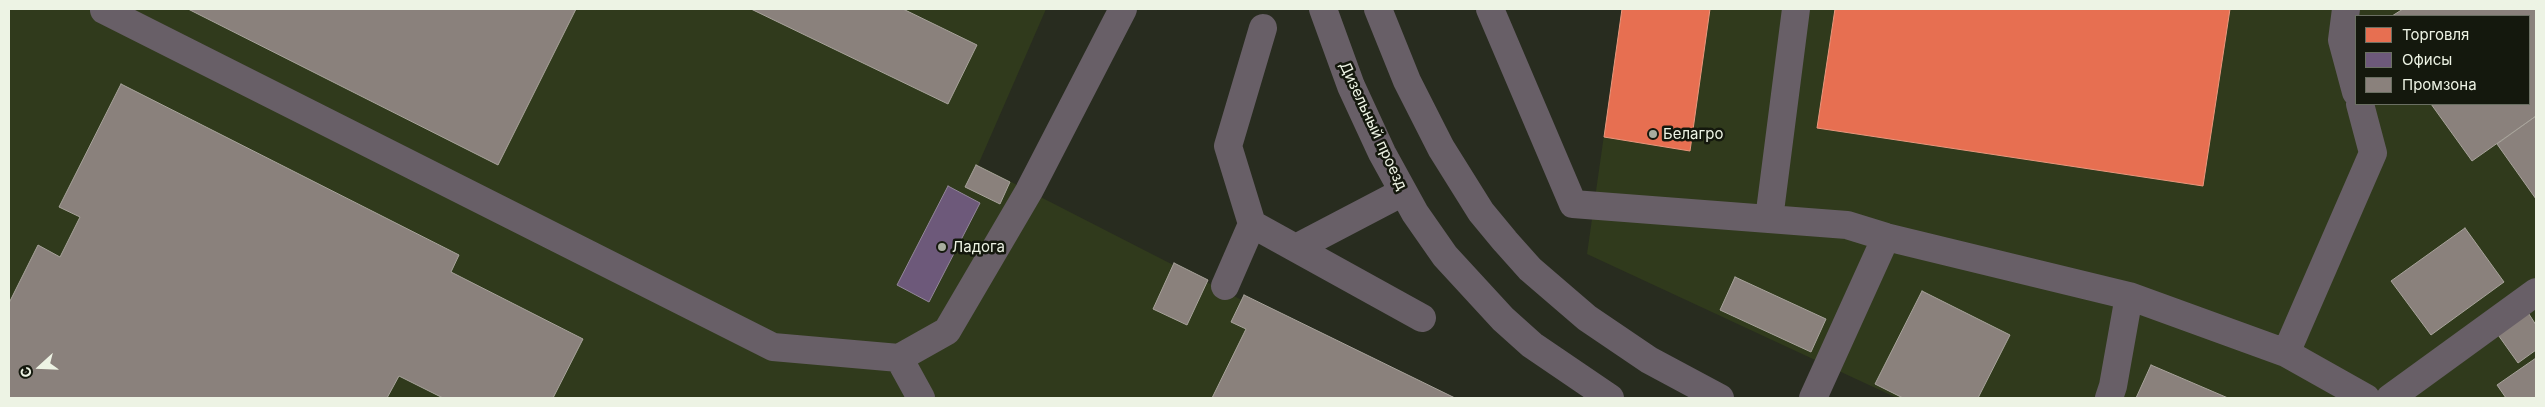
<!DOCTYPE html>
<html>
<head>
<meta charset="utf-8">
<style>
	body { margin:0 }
	#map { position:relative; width:2545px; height:407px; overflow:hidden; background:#282c1f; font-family:Inter,sans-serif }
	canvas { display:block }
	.frame { position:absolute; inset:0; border:10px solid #edf3e4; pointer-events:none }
	.legend { position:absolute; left:2355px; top:15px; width:175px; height:90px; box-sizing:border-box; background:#14180d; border:1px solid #6b7063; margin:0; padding:6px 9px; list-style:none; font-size:15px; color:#edf3e4 }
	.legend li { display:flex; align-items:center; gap:10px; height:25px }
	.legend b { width:25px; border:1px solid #6b7063 }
	.north { position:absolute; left:15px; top:342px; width:50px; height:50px; -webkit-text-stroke:4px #14180d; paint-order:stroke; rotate:250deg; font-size:14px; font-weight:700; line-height:20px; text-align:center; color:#edf3e4 }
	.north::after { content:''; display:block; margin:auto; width:18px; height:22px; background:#edf3e4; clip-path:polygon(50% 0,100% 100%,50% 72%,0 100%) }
</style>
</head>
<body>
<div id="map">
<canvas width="2545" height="407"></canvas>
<div class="frame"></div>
<ul class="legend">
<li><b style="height:14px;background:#e76f51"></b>Торговля</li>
<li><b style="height:14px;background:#6d597a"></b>Офисы</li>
<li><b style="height:14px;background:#8a817c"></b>Промзона</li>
</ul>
<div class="north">С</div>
</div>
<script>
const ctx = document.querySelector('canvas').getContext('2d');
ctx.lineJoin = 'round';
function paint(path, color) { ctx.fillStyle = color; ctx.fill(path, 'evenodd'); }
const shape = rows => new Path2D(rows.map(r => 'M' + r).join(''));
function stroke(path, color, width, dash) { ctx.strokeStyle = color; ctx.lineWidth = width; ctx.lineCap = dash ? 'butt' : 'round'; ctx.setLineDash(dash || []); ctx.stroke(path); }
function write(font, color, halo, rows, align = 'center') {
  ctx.font = font + ' Inter,sans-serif'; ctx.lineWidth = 5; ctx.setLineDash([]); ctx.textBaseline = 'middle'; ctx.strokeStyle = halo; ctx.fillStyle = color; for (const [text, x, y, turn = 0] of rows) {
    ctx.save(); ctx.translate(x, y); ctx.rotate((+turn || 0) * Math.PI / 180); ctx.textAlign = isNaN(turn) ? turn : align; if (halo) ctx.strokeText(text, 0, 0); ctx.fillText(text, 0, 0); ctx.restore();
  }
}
paint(shape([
	[9,9,1046,9,978,165,1433,398,9,398],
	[1622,9,2536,9,2536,398,1897,398,1587,254],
	[2356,16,2529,16,2529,104,2356,104]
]), '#303a1c');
const shops = shape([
	[1622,9,1710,9,1690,151,1604,137,1622,9],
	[1835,9,2230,9,2203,186,1817,128,1835,9]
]);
paint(shops, '#e76f51');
stroke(shops, '#e9977d', 1);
const offices = shape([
	[948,186,980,203,929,302,897,285,948,186]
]);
paint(offices, '#6d597a');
stroke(offices, '#93879a', 1);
const industry = shape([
	[188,9,576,9,498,165,188,9],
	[751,9,903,9,977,45,948,104,751,9],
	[2403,9,2536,9,2536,116,2472,161,2431,104,2529,104,2529,16,2392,16,2403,9],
	[121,84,459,255,451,272,583,339,553,398,443,398,399,376,387,398,9,398,9,303,38,245,60,257,80,217,59,207,121,84],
	[2536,116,2536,199,2497,144,2536,116],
	[976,165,1010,182,1000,204,965,187,976,165],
	[2465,228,2504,282,2431,335,2391,281,2465,228],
	[1174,263,1208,280,1187,325,1153,309,1174,263],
	[1735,277,1826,319,1811,352,1720,310,1735,277],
	[1922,291,2010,335,1978,398,1903,398,1875,384,1922,291],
	[1244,295,1455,398,1212,398,1246,329,1231,322,1244,295],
	[2527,311,2536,325,2536,350,2518,363,2496,332,2527,311],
	[2536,358,2536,398,2506,398,2497,385,2536,358],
	[2151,365,2228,398,2136,398,2151,365]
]);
paint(industry, '#8a817c');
stroke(industry, '#a8a39b', 1);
stroke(shape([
	[1323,9,1351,86,1382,153,1415,213,1445,256,1503,319,1532,345,1610,398],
	[1378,9,1407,81,1441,148,1481,212,1505,241,1530,269,1587,318,1649,360,1720,398],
	[1490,9,1573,204,1847,225,1886,237,2129,296,2286,353,2366,398],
	[2346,9,2342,40,2356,92],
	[104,10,773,347,899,358,947,331,1029,191,1123,9],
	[1769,219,1796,9],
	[1252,224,1228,146,1263,28],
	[1296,248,1403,192],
	[1225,286,1252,224,1422,318],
	[2286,353,2373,153,2360,104],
	[899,358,921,398],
	[1813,398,1886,237],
	[2109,398,2113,386,2129,296],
	[2390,398,2536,292]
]), '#685f67', 28);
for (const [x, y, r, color] of [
	[1653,134,5,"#a8ad9f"],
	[942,247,5,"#a8ad9f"]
]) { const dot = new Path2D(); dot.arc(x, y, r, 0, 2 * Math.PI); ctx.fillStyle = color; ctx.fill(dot); stroke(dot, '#14180d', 2); }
write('15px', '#edf3e4', '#14180d', [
	["Дизельный проезд",1373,126,65]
]);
write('15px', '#edf3e4', '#14180d', [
	["Белагро",1663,134],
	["Ладога",952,247]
], 'left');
</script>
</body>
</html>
